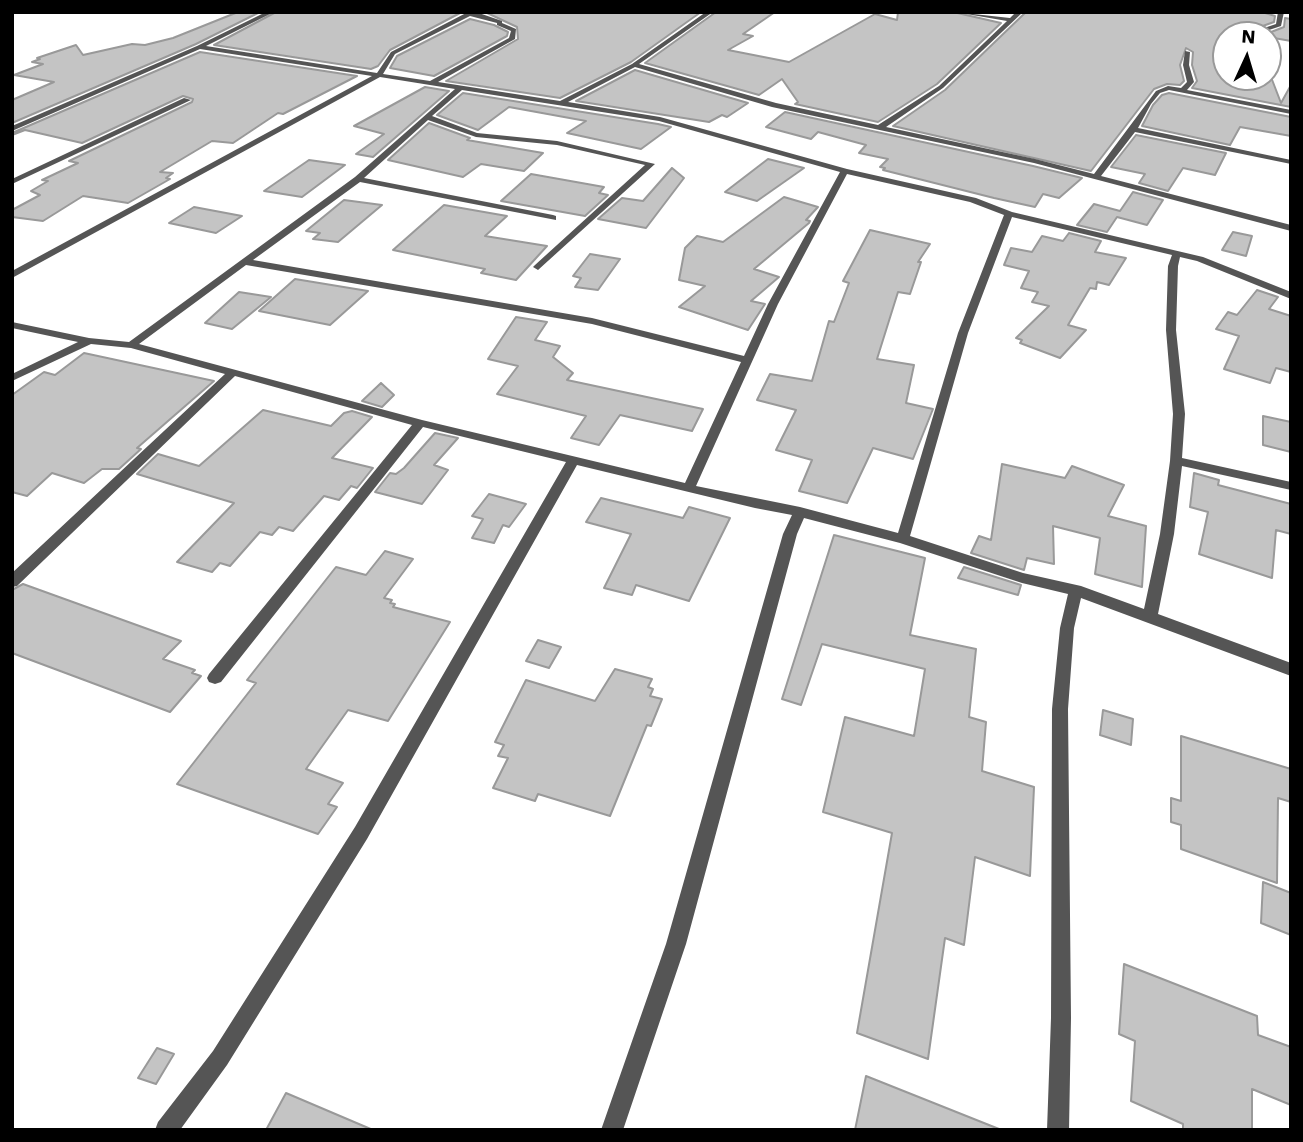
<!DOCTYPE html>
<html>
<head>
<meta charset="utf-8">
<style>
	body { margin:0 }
	#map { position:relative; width:1303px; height:1142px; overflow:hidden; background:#fff; font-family:"Work Sans",sans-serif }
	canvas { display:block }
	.frame { position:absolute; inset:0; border:14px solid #000; pointer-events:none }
	.north { position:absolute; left:1212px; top:21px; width:70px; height:70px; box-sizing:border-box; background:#fff; border:2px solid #999; border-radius:50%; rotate:4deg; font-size:19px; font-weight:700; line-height:28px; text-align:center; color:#000 }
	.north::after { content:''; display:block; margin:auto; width:24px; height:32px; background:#000; clip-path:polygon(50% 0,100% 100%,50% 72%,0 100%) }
</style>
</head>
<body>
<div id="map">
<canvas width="1303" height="1142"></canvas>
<div class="frame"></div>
<div class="north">N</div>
</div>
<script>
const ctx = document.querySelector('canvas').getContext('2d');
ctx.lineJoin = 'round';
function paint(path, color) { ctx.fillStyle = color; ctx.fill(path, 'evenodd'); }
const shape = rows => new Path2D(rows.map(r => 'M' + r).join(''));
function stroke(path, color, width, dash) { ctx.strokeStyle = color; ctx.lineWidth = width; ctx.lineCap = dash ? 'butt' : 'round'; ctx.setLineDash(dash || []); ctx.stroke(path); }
const building = shape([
	[238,12,260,12,196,44,12,123,12,100,54,82,14,75,43,64,32,62,40,59,37,58,76,45,83,55,132,44,145,45,173,38,238,12],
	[276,12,462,12,390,50,378,66,371,69,214,45,276,12],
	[485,12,701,12,631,62,560,98,446,81,518,39,517,27,485,12],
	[716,12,775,12,743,34,753,36,728,50,789,62,875,14,897,20,898,12,953,12,1001,23,937,84,878,122,795,104,798,102,782,79,759,95,645,63,716,12],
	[1026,12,1262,12,1275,16,1274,22,1257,28,1254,34,1226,31,1226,77,1271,77,1281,103,1291,85,1291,107,1192,88,1197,81,1192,65,1193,52,1186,48,1180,65,1184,81,1180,85,1167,84,1154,89,1091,171,893,126,945,90,1026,12],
	[1285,18,1291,19,1291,41,1268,37,1266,34,1284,27,1285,18],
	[470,19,494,25,508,32,507,36,434,76,390,68,397,56,470,19],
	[200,52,357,76,283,114,278,113,233,143,212,141,160,172,173,173,166,178,170,179,128,203,83,196,43,221,12,217,12,210,40,195,31,191,48,181,42,180,78,163,69,161,192,102,193,99,183,96,82,143,25,130,12,135,12,133,200,52],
	[635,70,748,103,727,117,722,115,709,122,576,101,635,70],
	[425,87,449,91,373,157,356,154,384,134,354,126,425,87],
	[463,93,658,124,671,127,641,149,567,133,586,121,509,107,478,130,437,115,463,93],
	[1169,93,1291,117,1291,136,1240,127,1230,145,1142,126,1153,105,1162,95,1169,93],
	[785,112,1033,166,1082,178,1059,198,1043,194,1035,207,994,198,883,170,885,168,880,167,888,159,859,153,866,145,818,132,811,139,766,127,785,112],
	[429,123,470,138,467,140,543,153,524,171,481,164,463,177,388,160,429,123],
	[1136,135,1226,153,1215,175,1183,168,1168,191,1139,183,1145,174,1111,167,1136,135],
	[768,159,804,168,757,201,725,192,768,159],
	[309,160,345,165,302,197,264,191,309,160],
	[672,168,684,178,646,228,598,219,622,198,643,201,672,168],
	[531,174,604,187,599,193,608,195,585,216,501,201,531,174],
	[1133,192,1163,200,1147,225,1117,217,1107,232,1077,225,1094,204,1120,211,1133,192],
	[784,197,818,207,806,220,810,221,809,223,754,269,779,277,751,301,765,304,748,330,679,307,705,286,679,280,685,248,697,236,723,242,784,197],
	[344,200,382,205,338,242,313,239,320,233,306,231,344,200],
	[444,205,507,216,485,236,547,246,516,280,481,273,485,269,393,250,444,205],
	[194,207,242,216,216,233,169,223,194,207],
	[870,230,930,244,918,262,921,262,910,294,898,292,877,359,914,365,906,403,933,409,913,459,873,448,847,503,799,491,812,460,776,450,796,410,757,400,770,374,812,381,829,321,834,322,849,283,843,281,870,230],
	[1233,232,1252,236,1246,256,1222,250,1233,232],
	[1069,233,1101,241,1095,252,1126,258,1109,285,1097,282,1096,289,1090,288,1068,325,1086,330,1060,358,1020,343,1022,340,1016,338,1049,306,1032,302,1038,292,1021,288,1029,271,1004,265,1011,248,1032,252,1042,236,1063,241,1069,233],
	[590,254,620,259,598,290,575,287,581,278,573,276,590,254],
	[295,279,368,291,330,325,259,311,295,279],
	[1257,290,1278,297,1269,309,1291,316,1291,372,1276,368,1270,383,1224,369,1239,336,1216,329,1228,312,1237,315,1257,290],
	[239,292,271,297,232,329,205,323,239,292],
	[516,317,547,322,535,340,560,346,553,357,573,373,567,380,703,409,692,431,620,415,599,445,571,438,586,416,497,394,518,366,488,359,516,317],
	[84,353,214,381,137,448,141,449,119,469,102,469,84,483,52,473,27,496,12,492,12,395,44,372,55,375,84,353],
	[381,383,394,395,382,407,362,401,381,383],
	[263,410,331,426,344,413,352,411,372,417,332,458,373,468,357,488,351,486,339,500,324,496,293,531,279,527,272,535,260,532,230,566,220,563,212,572,177,562,234,503,137,474,158,454,199,466,263,410],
	[1263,416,1291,422,1291,452,1263,445,1263,416],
	[435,433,458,438,434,465,448,470,422,504,375,492,390,473,396,474,404,468,435,433],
	[1002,464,1065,478,1072,466,1124,485,1108,516,1146,526,1142,587,1095,574,1100,538,1053,526,1054,564,1027,558,1024,570,971,553,979,536,991,540,1002,464],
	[1194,473,1219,480,1218,485,1291,504,1291,534,1276,530,1272,578,1199,554,1208,512,1190,507,1194,473],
	[489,494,526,504,509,527,503,525,494,543,472,538,483,519,472,516,489,494],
	[601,498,683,518,689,507,730,518,689,601,636,585,632,595,604,588,631,534,586,522,601,498],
	[834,535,925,558,910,635,976,649,969,717,986,722,982,771,1034,787,1030,876,975,857,964,945,945,938,928,1059,857,1033,892,833,823,812,845,717,914,736,925,669,822,644,801,705,782,699,834,535],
	[385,551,413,559,384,598,392,600,390,603,395,604,393,607,450,622,388,721,348,710,306,769,343,783,328,804,337,807,318,834,177,784,256,683,247,680,336,567,366,575,385,551],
	[964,567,1021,585,1018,595,958,578,964,567],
	[23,584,181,641,163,659,195,670,192,673,201,676,170,712,12,653,12,590,23,584],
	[538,640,561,647,549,668,526,661,538,640],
	[615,669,652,679,648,687,653,689,650,696,662,699,651,726,647,725,610,816,538,794,535,801,493,788,508,758,498,756,504,745,495,742,526,680,595,701,615,669],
	[1103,710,1133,719,1131,745,1100,735,1103,710],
	[1181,736,1291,769,1291,802,1278,798,1277,883,1181,849,1181,825,1171,822,1171,798,1181,801,1181,736],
	[1263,882,1291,893,1291,935,1261,923,1263,882],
	[1124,964,1257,1016,1258,1035,1291,1047,1291,1105,1252,1089,1252,1130,1183,1130,1183,1124,1131,1101,1135,1041,1119,1034,1124,964],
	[157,1048,174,1054,156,1084,138,1078,157,1048],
	[866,1076,999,1129,998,1130,855,1130,866,1076],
	[286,1093,373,1130,266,1130,286,1093]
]);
paint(building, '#c4c4c4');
stroke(building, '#999', 2);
paint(shape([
	[266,12,274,12,206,46,377,73,391,52,468,12,476,12,502,21,502,23,516,29,515,39,438,82,560,101,632,64,706,12,713,12,639,64,776,103,878,125,939,86,1007,21,955,12,1010,18,1016,12,1023,12,943,88,886,127,1035,159,1094,174,1156,91,1168,86,1181,88,1187,82,1183,65,1185,51,1190,52,1189,65,1194,82,1187,90,1291,110,1291,114,1169,90,1160,93,1151,104,1138,128,1291,160,1291,164,1135,132,1101,176,1291,225,1291,231,1034,163,772,107,635,67,568,102,660,117,847,169,976,198,1012,212,1203,257,1291,292,1291,299,1197,261,1180,257,1178,266,1176,330,1185,414,1182,458,1291,482,1291,490,1182,466,1174,534,1158,614,1291,663,1291,676,1081,598,1074,628,1068,709,1071,1018,1069,1130,1047,1130,1051,1018,1052,709,1060,628,1068,594,1022,583,900,543,804,518,797,534,686,944,623,1130,601,1130,666,944,783,534,792,515,755,508,577,465,367,839,227,1065,180,1130,155,1130,158,1122,213,1051,355,827,566,462,423,427,221,682,215,684,209,682,207,678,209,674,412,425,235,376,17,586,12,587,12,573,225,374,131,348,91,344,12,381,12,374,78,342,12,328,12,322,89,338,129,342,355,177,455,89,380,77,12,278,12,271,372,76,200,49,12,131,12,126,197,46,266,12],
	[470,16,497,23,497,25,511,31,509,38,430,81,383,74,395,54,470,16],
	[462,90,659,121,840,172,768,304,744,356,592,318,253,260,360,182,556,220,556,216,553,215,364,178,428,120,476,137,557,145,645,165,535,265,533,267,538,270,655,164,557,141,477,133,432,116,462,90],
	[847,174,970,202,1004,215,958,333,898,533,800,507,696,486,778,304,847,174],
	[1012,217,1172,255,1168,266,1166,330,1173,414,1170,461,1160,534,1144,609,1081,586,1023,573,910,536,968,333,1012,217],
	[246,265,592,324,741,362,685,483,422,420,139,344,246,265],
	[1278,12,1284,12,1281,26,1263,32,1263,35,1257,35,1258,30,1276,24,1278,12],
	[184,98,191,100,12,184,12,179,184,98]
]), '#555');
</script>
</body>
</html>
